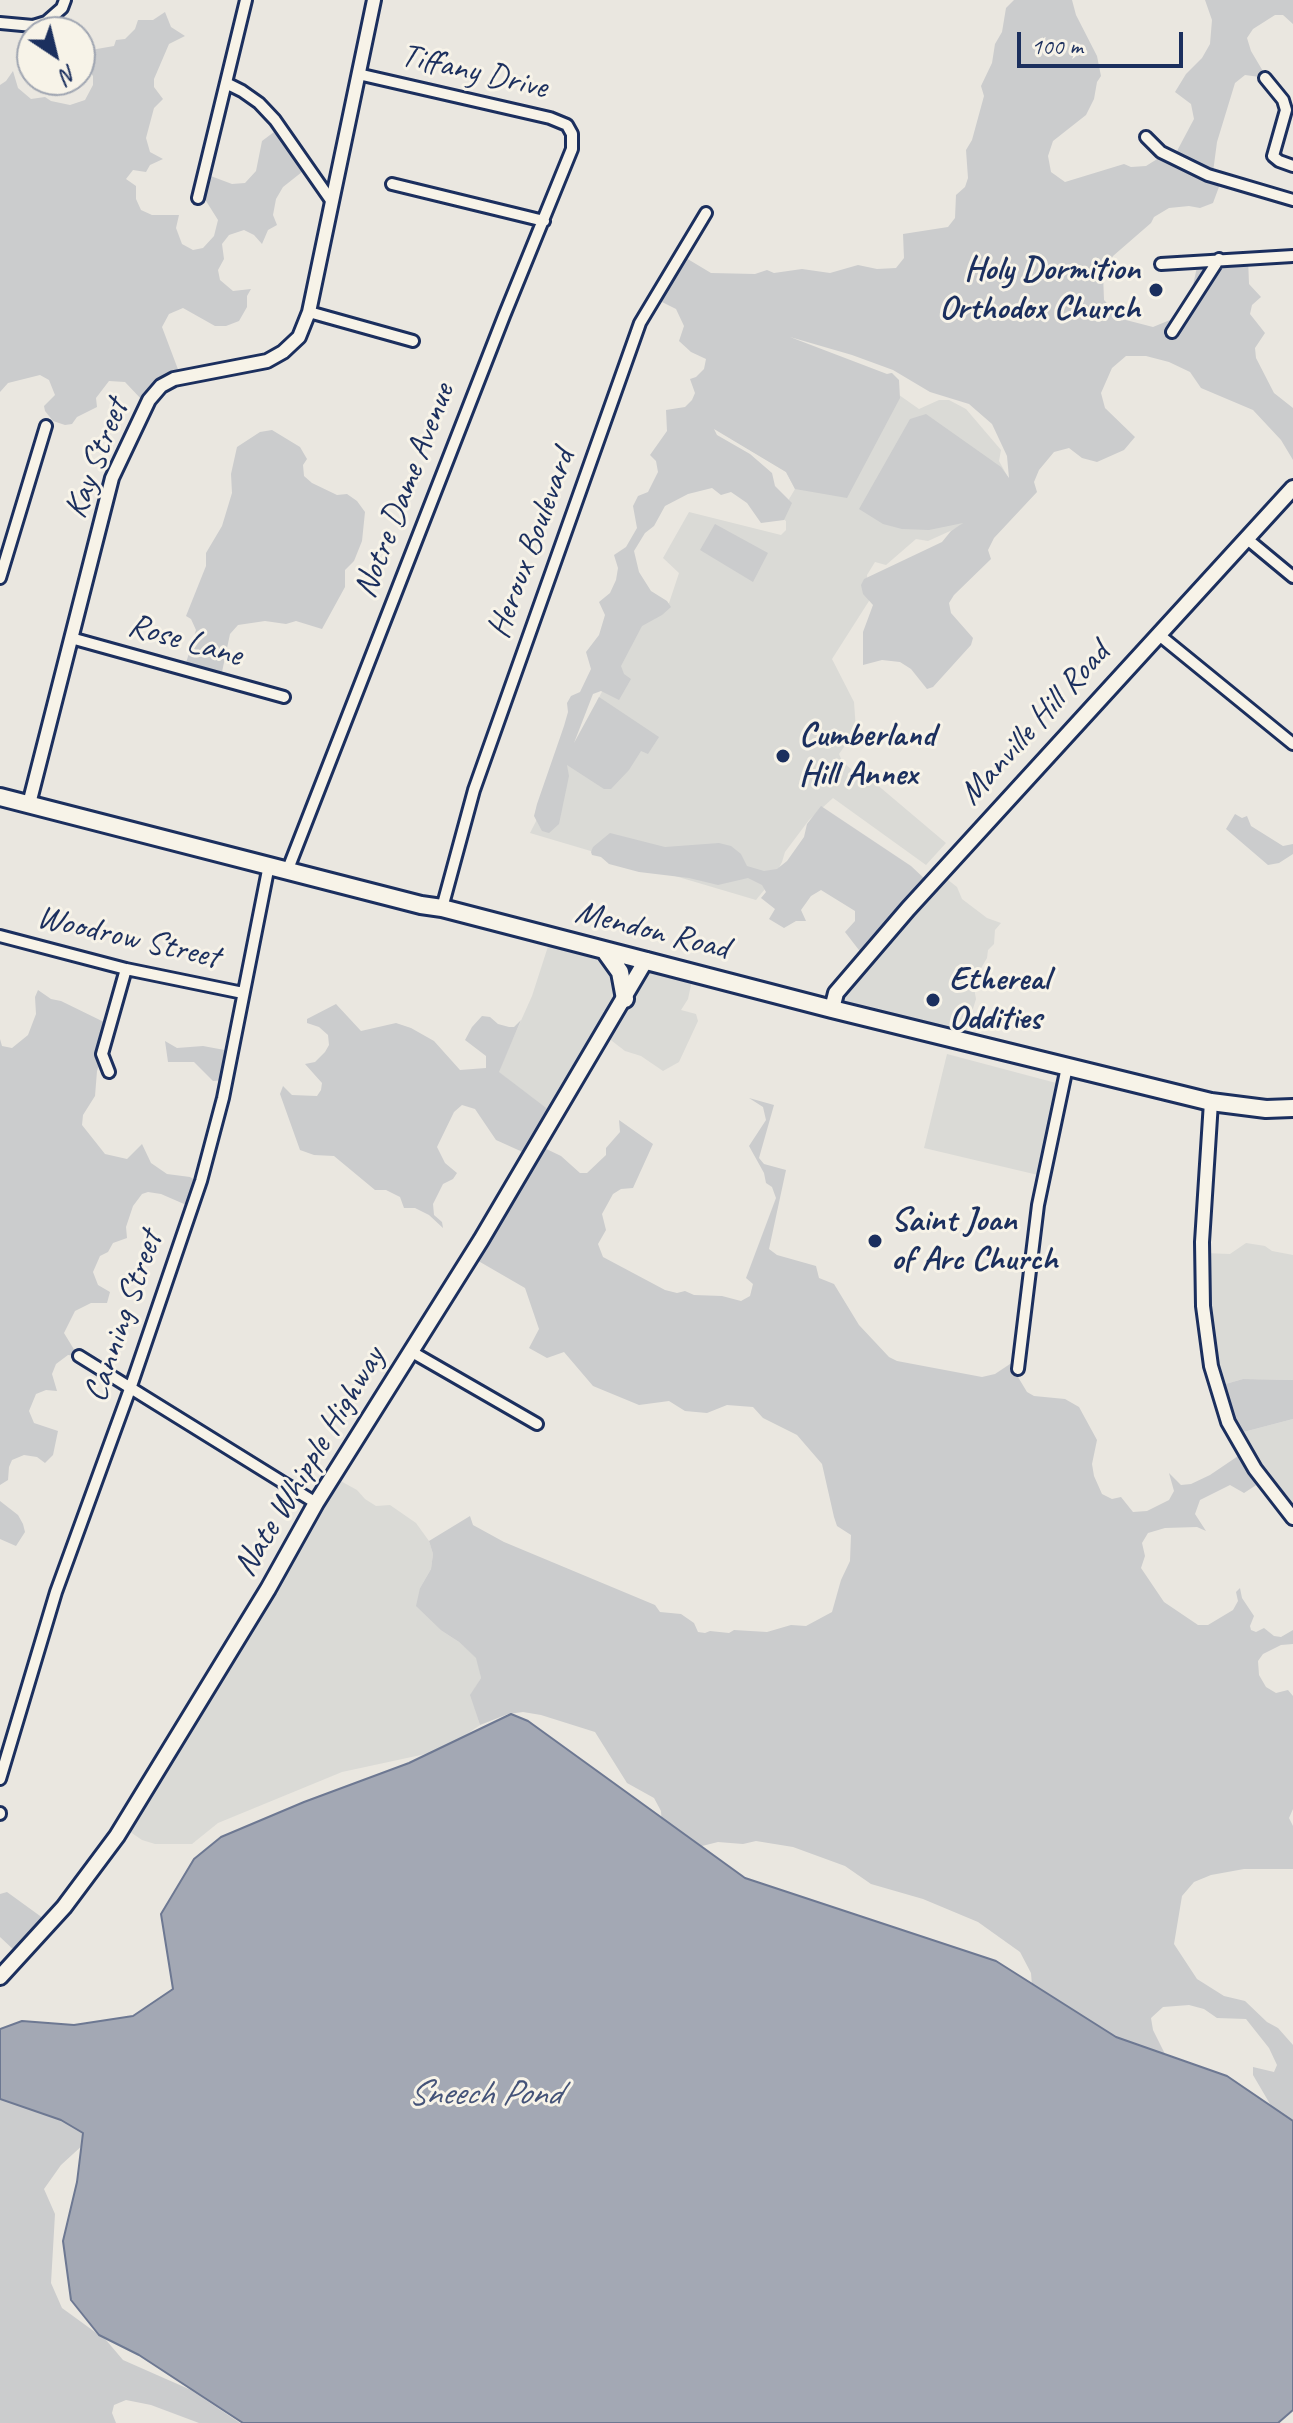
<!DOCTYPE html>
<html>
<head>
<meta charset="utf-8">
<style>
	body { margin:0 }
	#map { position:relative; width:1293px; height:2423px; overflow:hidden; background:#eae7e0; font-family:Caveat,sans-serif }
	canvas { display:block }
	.north { position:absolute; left:16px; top:16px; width:80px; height:80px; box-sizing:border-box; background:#f7f3e8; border:2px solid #9fa5b1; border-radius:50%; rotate:145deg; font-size:22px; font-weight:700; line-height:32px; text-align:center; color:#1b2f5e }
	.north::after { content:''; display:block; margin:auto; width:28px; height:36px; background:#1b2f5e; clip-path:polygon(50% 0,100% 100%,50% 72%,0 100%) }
	.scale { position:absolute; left:1017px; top:32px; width:166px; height:36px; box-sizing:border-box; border:4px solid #1b2f5e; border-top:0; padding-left:10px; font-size:24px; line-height:28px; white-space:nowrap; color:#1b2f5e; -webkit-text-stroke:6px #f7f3e8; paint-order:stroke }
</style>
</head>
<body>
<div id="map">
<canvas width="1293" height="2423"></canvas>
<div class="north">N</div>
<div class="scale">100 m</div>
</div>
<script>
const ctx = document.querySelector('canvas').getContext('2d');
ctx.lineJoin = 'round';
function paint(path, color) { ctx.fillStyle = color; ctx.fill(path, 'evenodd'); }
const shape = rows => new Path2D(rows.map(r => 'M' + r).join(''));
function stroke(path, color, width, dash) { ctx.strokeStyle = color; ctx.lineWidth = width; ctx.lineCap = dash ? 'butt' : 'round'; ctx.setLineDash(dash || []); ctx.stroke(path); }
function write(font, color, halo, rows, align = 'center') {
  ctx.font = font + ' Caveat,sans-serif'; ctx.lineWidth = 6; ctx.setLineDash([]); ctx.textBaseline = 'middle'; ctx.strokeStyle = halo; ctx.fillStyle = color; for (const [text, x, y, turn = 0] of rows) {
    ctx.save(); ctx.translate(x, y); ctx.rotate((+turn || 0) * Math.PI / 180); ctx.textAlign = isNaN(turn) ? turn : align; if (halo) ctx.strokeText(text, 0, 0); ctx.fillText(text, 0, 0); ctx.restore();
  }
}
paint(shape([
	[892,373,892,390,919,409,939,400,949,400,966,409,1001,450,999,461,1009,479,1000,494,959,527,928,541,916,539,886,565,875,562,867,575,869,601,832,659,854,702,856,730,839,754,842,761,852,770,862,772,946,843,926,865,833,798,809,820,785,852,782,862,773,879,756,900,530,833,641,615,669,603,679,573,663,558,689,512,781,535,786,530,786,521,779,516,795,489,786,472,695,417],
	[938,872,957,887,962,899,987,918,1001,923,995,930,994,944,988,950,987,958,973,982,976,999,964,1038,829,1004],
	[552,934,694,971,688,999,681,1010,696,1014,698,1021,679,1062,663,1071,641,1056,625,1051,603,1034,553,1113,498,1072,532,996],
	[947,1054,1060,1084,1038,1175,924,1148],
	[1246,1243,1265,1246,1272,1251,1293,1255,1293,1380,1243,1379,1222,1385,1207,1336,1204,1253,1230,1254],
	[1293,1419,1293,1518,1236,1434],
	[337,1479,357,1490,365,1499,376,1506,390,1505,416,1523,429,1541,433,1554,431,1569,420,1588,442,1631,459,1642,477,1658,481,1678,471,1695,480,1725,444,1750,342,1772,218,1823,192,1844,155,1844,142,1840,120,1825]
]), '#dadad6');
paint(shape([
	[1014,0,1072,0,1076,15,1097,56,1101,76,1097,82,1094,99,1086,115,1053,141,1048,156,1051,172,1065,182,1124,164,1131,167,1146,166,1170,151,1177,151,1194,119,1191,104,1175,92,1186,74,1202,58,1210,44,1212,20,1205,0,1293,0,1293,24,1283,15,1275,15,1253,29,1247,38,1251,51,1267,78,1245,75,1235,83,1217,142,1213,172,1223,176,1213,203,1200,208,1189,206,1169,208,1154,217,1151,223,1113,256,1103,274,1104,300,1122,319,1153,327,1170,320,1192,290,1197,267,1196,260,1248,258,1249,284,1261,297,1252,305,1250,314,1265,333,1255,348,1256,358,1274,393,1293,408,1293,460,1281,440,1253,410,1201,388,1190,372,1169,362,1146,356,1126,356,1112,368,1101,393,1105,408,1135,437,1124,450,1097,462,1082,458,1069,448,1054,452,1039,470,1034,482,1037,492,994,538,988,550,991,559,954,595,949,603,951,613,973,638,971,645,933,687,927,689,911,669,900,662,882,660,863,665,863,632,873,605,863,594,861,585,864,579,942,542,951,531,963,523,929,530,902,529,883,524,859,509,910,419,926,414,1001,467,1009,478,1007,456,992,424,969,404,930,392,893,370,852,355,790,337,887,374,892,373,899,380,900,398,847,498,795,489,786,472,714,429,717,435,750,454,772,473,775,486,792,503,784,520,761,523,747,503,731,492,721,495,712,488,688,494,665,506,654,526,645,533,634,551,639,572,651,591,667,601,671,607,662,615,642,626,621,666,624,674,631,679,619,700,601,691,593,694,574,743,599,697,659,737,648,754,641,751,629,770,611,789,604,789,567,765,569,776,559,824,549,833,542,831,534,816,537,804,564,726,568,712,567,703,571,696,580,692,591,669,586,652,599,635,605,615,599,602,610,593,616,580,618,568,614,555,626,547,637,528,633,506,638,496,648,492,658,472,656,461,650,455,667,431,666,410,685,407,692,400,695,393,690,379,696,377,704,369,706,359,691,352,679,341,684,326,676,309,654,298,681,255,711,273,755,274,767,270,774,273,802,269,830,273,858,265,877,269,896,268,904,258,903,234,948,227,955,218,956,195,965,187,968,178,966,150,972,140,984,96,981,86,992,63,995,44,1002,32,1006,8],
	[165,12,171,27,185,36,169,44,154,79,154,87,163,99,154,108,146,138,150,152,163,159,150,165,146,172,133,170,126,179,136,186,136,199,141,210,152,215,179,215,176,228,182,244,193,250,203,248,214,236,218,220,201,193,208,175,232,184,245,183,256,171,262,141,278,129,307,168,283,187,276,199,273,215,277,225,268,230,262,244,254,235,244,230,229,235,222,244,224,259,218,270,220,280,233,291,251,289,247,296,247,307,239,321,226,326,215,326,183,308,169,314,162,327,179,372,143,401,125,382,109,381,96,398,97,407,77,417,72,424,65,425,53,421,45,411,44,406,55,395,49,380,40,375,8,383,0,392,0,85,6,81,13,71,18,88,31,99,45,97,51,101,70,105,85,100,93,85,93,76,85,66,91,57,91,50,114,46,116,40,125,39,135,29,138,20,153,20],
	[272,430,300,447,307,459,303,465,304,476,312,483,337,495,347,494,357,501,365,512,362,541,354,561,345,570,345,587,322,629,296,621,286,624,265,621,238,625,230,634,222,672,186,663,196,630,191,619,186,616,206,566,206,553,222,526,232,493,231,474,237,447,260,432],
	[715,524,768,553,753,582,700,550],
	[821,806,911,866,927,881,862,954,845,932,855,921,855,911,821,890,811,896,801,910,806,921,796,921,784,928,769,919,775,909,761,898,766,892,762,885,748,878,718,885,689,878,639,872,609,864,601,857,592,855,591,852,593,847,610,833,665,847,719,843,731,846,741,854,747,866,764,871,777,869,787,861,804,837,807,824],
	[1235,814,1242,818,1247,816,1251,826,1283,846,1293,844,1293,854,1279,863,1268,865,1226,829],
	[38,990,51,999,61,1001,106,1023,109,1035,97,1071,95,1096,83,1115,82,1125,105,1154,127,1159,142,1144,151,1163,167,1174,190,1177,200,1183,191,1207,161,1194,148,1192,142,1194,133,1206,126,1227,127,1238,113,1243,108,1252,100,1256,93,1272,98,1285,110,1292,107,1303,91,1303,75,1311,64,1333,78,1356,68,1355,56,1364,52,1374,57,1391,46,1390,36,1394,29,1411,34,1423,58,1431,53,1455,45,1463,37,1457,24,1455,12,1460,9,1467,8,1480,0,1485,0,1039,2,1046,12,1048,28,1035,36,1014,35,997],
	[336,1004,361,1031,396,1023,411,1028,434,1041,460,1070,486,1068,486,1056,465,1040,472,1027,482,1016,490,1017,498,1024,509,1027,514,1027,521,1020,499,1072,553,1113,536,1144,561,1156,580,1173,587,1173,606,1155,606,1148,620,1132,619,1120,653,1144,633,1188,621,1189,613,1194,602,1214,606,1230,598,1244,603,1257,665,1290,677,1293,685,1291,694,1295,722,1296,741,1301,750,1296,753,1284,746,1278,776,1198,772,1187,766,1183,764,1173,749,1146,766,1120,763,1107,749,1098,774,1105,759,1158,764,1164,786,1170,769,1249,777,1255,816,1266,819,1278,834,1284,859,1325,889,1357,897,1361,982,1377,995,1374,1019,1358,1018,1377,1027,1392,1034,1396,1065,1399,1079,1407,1097,1440,1092,1464,1094,1476,1102,1494,1112,1499,1121,1497,1133,1512,1147,1511,1169,1500,1174,1491,1169,1473,1181,1485,1191,1484,1210,1475,1244,1452,1264,1480,1244,1493,1230,1485,1200,1500,1195,1514,1206,1531,1197,1527,1165,1528,1148,1533,1142,1543,1145,1556,1141,1568,1164,1602,1198,1625,1208,1625,1233,1610,1238,1601,1236,1592,1240,1588,1242,1598,1254,1616,1250,1626,1251,1630,1256,1632,1264,1628,1274,1636,1281,1637,1293,1630,1293,1644,1281,1645,1263,1654,1258,1661,1259,1675,1266,1687,1276,1693,1288,1690,1293,1696,1293,1809,1289,1818,1293,1826,1293,1869,1244,1869,1211,1875,1194,1882,1182,1896,1174,1944,1197,1979,1224,1996,1245,2001,1267,2022,1278,2028,1293,2045,1293,2135,1270,2104,1253,2075,1253,2067,1274,2072,1277,2065,1269,2048,1246,2019,1217,2018,1204,2009,1189,2005,1163,2007,1151,2018,1153,2030,1166,2056,1164,2062,1033,1998,1031,1973,1020,1952,978,1922,923,1899,871,1884,845,1866,793,1847,756,1841,743,1844,718,1842,690,1849,662,1827,661,1811,654,1798,627,1783,595,1732,541,1715,523,1712,508,1714,480,1725,470,1695,481,1678,476,1658,459,1642,442,1631,416,1606,420,1588,431,1569,433,1554,429,1541,470,1516,473,1525,504,1542,655,1605,660,1612,681,1614,694,1623,698,1632,705,1633,710,1631,729,1633,734,1630,767,1632,791,1625,806,1626,832,1612,841,1580,850,1561,851,1535,837,1526,834,1517,822,1464,797,1435,763,1418,753,1407,727,1405,707,1413,685,1411,669,1401,639,1405,593,1386,564,1352,547,1358,529,1348,539,1329,525,1288,468,1255,527,1154,496,1140,475,1109,462,1105,454,1112,437,1147,445,1163,457,1173,453,1179,443,1184,433,1204,434,1215,442,1222,443,1228,429,1215,415,1208,404,1208,400,1197,386,1190,375,1190,334,1156,314,1155,300,1150,280,1094,283,1086,292,1095,317,1096,321,1090,322,1083,305,1064,315,1062,325,1052,329,1045,328,1035,319,1027,307,1023,307,1019],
	[165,1041,177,1048,203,1046,230,1051,225,1080,213,1081,194,1062,168,1062],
	[1243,1379,1293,1380,1293,1419,1236,1434,1222,1385],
	[0,1501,18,1515,23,1524,25,1532,16,1546,0,1539],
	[7,1892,47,1921,16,1952,0,1937,0,1894],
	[0,2094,55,2107,86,2135,85,2143,61,2165,44,2189,55,2214,51,2283,62,2308,106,2340,123,2360,191,2390,240,2423,199,2423,151,2405,126,2400,114,2405,112,2413,116,2423,0,2423]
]), '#cbcccd');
const water = shape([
	[511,1714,528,1721,745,1878,996,1961,1116,2037,1227,2076,1293,2121,1293,2410,1278,2423,243,2423,139,2355,99,2335,71,2300,63,2241,77,2182,83,2133,61,2120,0,2099,0,2029,22,2021,74,2025,133,2016,173,1989,161,1914,194,1859,221,1837,304,1802,409,1763,511,1714]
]);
paint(water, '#a3a8b4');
stroke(water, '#6d7892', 2);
const minor = shape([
	[0,23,33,26,46,22,62,8,65,0],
	[1265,78,1283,100,1286,110,1273,156,1279,161,1293,166],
	[226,83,242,91,259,103,275,120,330,199],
	[1146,137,1161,152,1208,175,1293,200],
	[392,184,544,221],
	[198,198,246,0],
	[1161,264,1293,256],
	[309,312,413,341],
	[1172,332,1219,259],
	[1246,538,1293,577],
	[0,578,46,426],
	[1158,634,1293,744],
	[71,638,284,697],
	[288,869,504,316,572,149,572,134,567,125,550,118,358,74],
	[442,908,474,790,640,323,706,213],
	[0,936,126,969,243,993],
	[109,1072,102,1054,126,969],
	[412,1352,537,1424],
	[79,1356,316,1503],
	[1018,1369,1038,1205,1067,1067],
	[0,1779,56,1592,130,1389,201,1181,223,1098,269,865],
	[0,1813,0,1814]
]);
const tertiary = shape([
	[29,804,112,478,149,400,161,386,174,379,267,361,283,352,299,337,309,312,374,0],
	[1211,1102,1202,1242,1203,1306,1211,1366,1228,1422,1255,1469,1293,1518]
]);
const secondary = shape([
	[832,1009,836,993,908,909,1293,488],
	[0,1977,64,1907,117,1836,268,1589,316,1503,481,1240,646,960]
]);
const primary = shape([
	[0,797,421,905,442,908,832,1009,1211,1102,1266,1109,1293,1108],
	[605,951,620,972,625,999]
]);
stroke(minor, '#1b2f5e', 16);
stroke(tertiary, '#1b2f5e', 18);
stroke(secondary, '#1b2f5e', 20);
stroke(primary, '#1b2f5e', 22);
stroke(minor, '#f7f3e8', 10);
stroke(tertiary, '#f7f3e8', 12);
stroke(secondary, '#f7f3e8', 14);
stroke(primary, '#f7f3e8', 16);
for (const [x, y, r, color] of [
	[1156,290,8,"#1b2f5e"],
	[783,756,8,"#1b2f5e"],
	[933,1000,8,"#1b2f5e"],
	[875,1241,8,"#1b2f5e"]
]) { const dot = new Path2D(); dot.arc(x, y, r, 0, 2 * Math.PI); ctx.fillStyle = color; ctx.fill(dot); stroke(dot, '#f7f3e8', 3); }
write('34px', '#1b2f5e', '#f7f3e8', [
	["Tiffany Drive",474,72,13],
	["Kay Street",97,459,-69],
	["Notre Dame Avenue",405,491,-69],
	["Heroux Boulevard",532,544,-70],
	["Rose Lane",185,641,16],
	["Manville Hill Road",1035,724,-48],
	["Mendon Road",652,931,14],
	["Woodrow Street",128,938,13],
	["Canning Street",124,1317,-71],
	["Nate Whipple Highway",310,1462,-59]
]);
write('bold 34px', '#1b2f5e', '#f7f3e8', [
	["Holy Dormition",1140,270,"right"],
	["Orthodox Church",1140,309,"right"],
	["Cumberland",799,736],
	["Hill Annex",799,775],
	["Ethereal",949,980],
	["Oddities",949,1019],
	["Saint Joan",891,1221],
	["of Arc Church",891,1260]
], 'left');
write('italic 36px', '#445378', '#f7f3e8', [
	["Sneech Pond",484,2095]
]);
</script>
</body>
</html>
